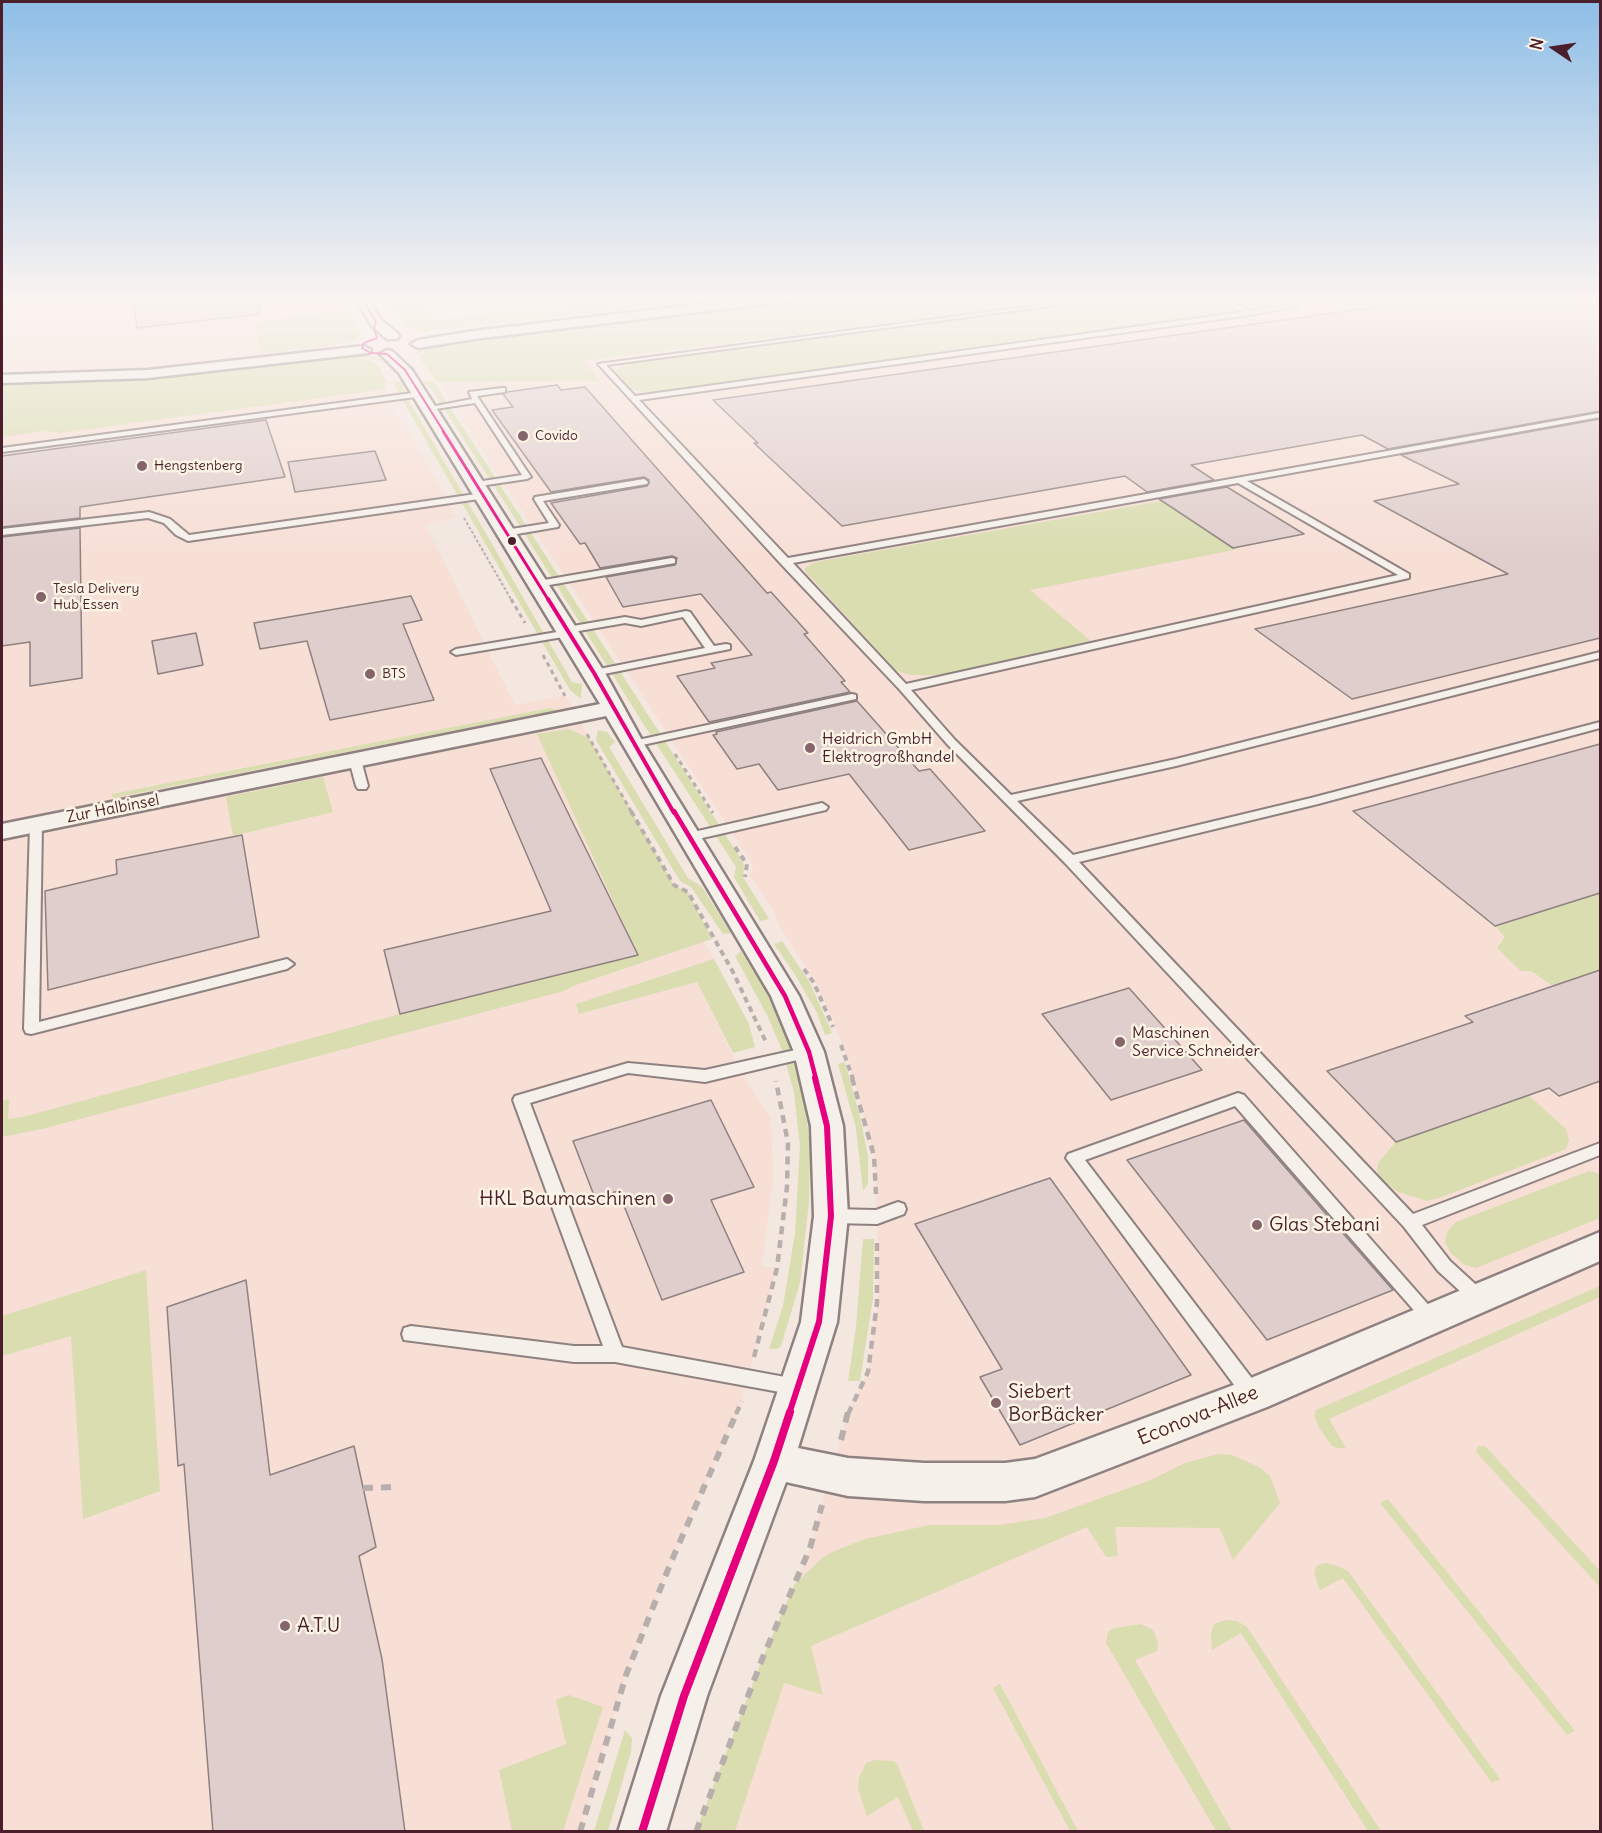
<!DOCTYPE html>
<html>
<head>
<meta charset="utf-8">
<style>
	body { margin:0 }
	#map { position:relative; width:1602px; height:1833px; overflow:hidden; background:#f3e7e0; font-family:Delius,sans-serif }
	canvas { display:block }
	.frame { position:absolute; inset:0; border:3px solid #4a1f2b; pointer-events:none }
	.north { position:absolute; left:1524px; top:18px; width:60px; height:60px; -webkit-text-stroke:4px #fcf5e5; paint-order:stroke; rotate:283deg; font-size:16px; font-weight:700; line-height:24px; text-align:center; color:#4a1f2b }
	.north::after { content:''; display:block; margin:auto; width:21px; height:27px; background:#4a1f2b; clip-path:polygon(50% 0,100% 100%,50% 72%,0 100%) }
</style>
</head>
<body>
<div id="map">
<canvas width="1602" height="1833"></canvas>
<div class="frame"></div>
<div class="north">N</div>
</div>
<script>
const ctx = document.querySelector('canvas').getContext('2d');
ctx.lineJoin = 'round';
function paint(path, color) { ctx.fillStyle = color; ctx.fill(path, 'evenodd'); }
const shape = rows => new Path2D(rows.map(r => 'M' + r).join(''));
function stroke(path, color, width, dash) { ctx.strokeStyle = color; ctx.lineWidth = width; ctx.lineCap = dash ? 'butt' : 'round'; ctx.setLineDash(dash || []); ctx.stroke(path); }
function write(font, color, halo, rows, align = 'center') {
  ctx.font = font + ' Delius,sans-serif'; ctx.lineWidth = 5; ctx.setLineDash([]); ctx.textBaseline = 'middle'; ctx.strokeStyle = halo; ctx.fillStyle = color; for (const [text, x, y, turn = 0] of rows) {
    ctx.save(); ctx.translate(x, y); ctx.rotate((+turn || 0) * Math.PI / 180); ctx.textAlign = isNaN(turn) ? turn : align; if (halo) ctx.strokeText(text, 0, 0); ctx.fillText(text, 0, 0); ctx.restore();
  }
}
paint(shape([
	[2,297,340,297,361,334,353,340,336,345,346,357,366,359,376,363,387,382,383,383,390,398,457,518,425,524,515,705,565,695,674,885,688,892,712,939,704,942,714,959,576,1005,579,1014,697,982,739,1068,771,1119,773,1178,762,1266,777,1268,740,1407,671,1562,626,1675,580,1831,2,1831,2,1317,100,1284,2,1316],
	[1094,297,1600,297,1600,1831,696,1831,763,1657,810,1548,850,1406,868,1372,877,1303,877,1217,874,1156,849,1061,829,1011,816,983,776,920,776,915,750,876,753,865,438,382,599,381,584,361]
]), '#f7dfd6');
paint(shape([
	[383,297,418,297,433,320,635,297,735,297,423,332,406,328],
	[806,297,1094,297,584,361,600,381,436,382,419,357,427,349,412,357,419,350,433,345,443,345,443,342],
	[1122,297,1273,297,1223,303,1238,311,1225,314,656,393,630,389,615,371,623,365,666,356],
	[347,311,361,334,353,340,335,345,262,353,252,322],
	[343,354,351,357,348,355,368,355,384,360,359,357,376,363,387,382,383,383,386,389,60,433,44,431,2,437,2,382,138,379],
	[433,381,739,856,744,865,743,877,769,919,760,921,734,877,736,867,639,717,509,509,429,386,422,382],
	[392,382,402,382,408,399,572,682,582,684,581,699,570,690],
	[1161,501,1233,548,1239,549,1030,590,1092,642,938,675,910,675,895,670,805,571,805,568,815,562],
	[550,708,566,712,551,716,548,712,113,798,112,794],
	[569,729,589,738,674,885,688,892,712,939,573,986,564,991,42,1129,2,1137,2,1101,9,1099,8,1119,23,1117,400,1014,638,955,537,734],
	[598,730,607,732,615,742,609,747,688,878,702,887,731,933,723,934,691,887,680,881,596,740],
	[323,777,333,812,233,836,226,797],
	[1600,893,1600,970,1553,986,1531,971,1521,971,1497,948,1505,937,1495,926],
	[782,941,810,983,832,1033,825,1035,817,1013,794,973,774,944],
	[741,951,766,991,795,1058,804,1095,810,1148,809,1202,800,1283,781,1346,777,1349,769,1349,783,1306,795,1233,800,1146,794,1092,783,1052,767,1015,735,956],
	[714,959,749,1024,755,1047,733,1053,697,982,579,1014,576,1004],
	[845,1062,861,1121,868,1157,868,1184,863,1191,856,1128,838,1064],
	[1528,1095,1566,1129,1569,1140,1566,1149,1439,1198,1427,1201,1398,1192,1380,1179,1377,1171,1378,1163,1396,1142],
	[1589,1171,1600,1174,1600,1218,1476,1268,1465,1265,1451,1253,1445,1242,1448,1230,1456,1222],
	[863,1239,874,1239,873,1299,860,1381,848,1381,856,1327],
	[146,1270,160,1491,83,1519,71,1336,2,1356,2,1316],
	[1600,1286,1600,1297,1329,1419,1346,1448,1337,1448,1331,1445,1320,1429,1314,1416,1316,1410],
	[1478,1446,1485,1446,1600,1571,1600,1587,1476,1452],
	[1218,1454,1232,1455,1259,1467,1270,1476,1280,1503,1233,1560,1220,1528,1115,1527,1118,1556,1106,1557,1087,1527,811,1646,823,1695,784,1683,735,1831,696,1831,763,1657,794,1585,822,1558,832,1552,865,1539,930,1525,999,1525,1045,1518,1151,1480,1185,1463],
	[1388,1499,1575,1731,1567,1735,1380,1503],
	[1326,1563,1335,1565,1348,1571,1500,1779,1492,1783,1343,1578,1320,1590,1314,1573,1317,1565],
	[1225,1620,1237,1621,1247,1627,1381,1831,1368,1831,1241,1633,1212,1650,1211,1634,1214,1624],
	[1141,1624,1153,1630,1158,1642,1157,1651,1135,1660,1232,1831,1216,1831,1106,1643,1108,1632,1114,1628],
	[1000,1684,1078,1831,1070,1831,993,1688],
	[569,1695,603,1707,563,1831,512,1831,499,1770,566,1744,556,1700],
	[625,1730,632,1738,631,1752,608,1831,594,1831],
	[875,1760,894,1761,898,1766,924,1831,913,1831,898,1797,867,1816,858,1789,859,1778,866,1763]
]), '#d9ddb0');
const building = shape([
	[133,297,259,297,260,314,137,328,133,297],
	[1447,297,1600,297,1600,411,1388,449,1362,435,1191,465,1214,480,1147,492,1125,476,842,526,754,443,758,443,713,400,1447,297],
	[557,385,561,390,585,387,767,593,771,592,808,633,804,634,845,681,841,682,850,692,709,722,677,676,715,668,711,663,752,655,701,594,623,607,606,577,675,565,677,558,672,556,600,568,585,543,580,544,551,503,647,486,649,480,644,477,551,492,492,410,513,407,503,394,507,392,557,385],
	[1600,419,1600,638,1352,699,1255,629,1508,574,1374,501,1459,484,1401,455,1600,419],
	[266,420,285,477,80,507,80,518,2,527,2,456,266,420],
	[375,451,386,480,295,492,288,462,375,451],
	[1227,487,1304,534,1233,548,1159,499,1227,487],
	[80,528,82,678,30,686,30,642,2,646,2,537,80,528],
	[411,596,422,620,403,624,434,700,330,720,307,641,260,649,254,623,411,596],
	[196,633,203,665,158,674,152,641,196,633],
	[857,701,919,771,930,769,985,831,909,850,849,774,778,790,759,764,737,769,713,735,717,734,716,732,857,701],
	[1600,744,1600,893,1495,926,1353,811,1600,744],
	[541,758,638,955,400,1014,384,950,551,911,490,769,541,758],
	[242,835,259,937,48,990,45,891,117,874,116,860,242,835],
	[1600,970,1600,1081,1559,1096,1549,1088,1396,1142,1327,1071,1473,1022,1465,1016,1600,970],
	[1129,988,1202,1070,1111,1100,1042,1014,1129,988],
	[711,1100,754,1187,711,1200,744,1272,662,1300,618,1191,595,1198,573,1141,711,1100],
	[1244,1120,1333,1222,1393,1290,1267,1340,1127,1160,1244,1120],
	[1050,1178,1191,1375,1020,1445,980,1377,1002,1369,915,1224,1050,1178],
	[246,1280,270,1475,354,1446,376,1547,359,1556,382,1659,405,1832,213,1832,184,1464,178,1466,167,1307,246,1280]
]);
paint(building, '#e0cecc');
stroke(building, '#8e8180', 1.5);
const lane = shape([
	[1101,297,1118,297,606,365,635,396,1243,312,1227,305,1229,302,1251,311,1295,304,1298,306,1250,315,639,400,788,558,1600,413,1600,417,1247,481,1409,574,1409,578,911,690,955,740,1011,795,1176,759,1600,652,1600,658,1176,766,1017,801,1073,855,1311,798,1600,722,1600,728,1318,804,1079,862,1413,1214,1600,1143,1600,1155,1422,1225,1450,1261,1485,1293,1488,1298,1485,1303,1479,1306,1473,1303,1438,1271,1404,1227,1065,863,947,744,900,690,781,564,598,364,1101,297],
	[1238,483,1398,575,906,684,793,563,1238,483],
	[502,388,505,388,505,392,477,396,531,477,527,479,473,487,472,485,476,482,522,475,475,403,429,410,425,408,472,399,469,392,502,388],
	[420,392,424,394,423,396,2,452,2,448,420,392],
	[644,479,648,482,647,484,543,501,559,525,558,527,505,536,501,533,505,530,549,523,534,499,535,497,644,479],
	[483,493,487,496,486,498,188,541,176,535,164,523,148,518,2,535,2,529,149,512,170,519,189,535,483,493],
	[672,558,675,559,675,563,538,587,533,584,538,581,672,558],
	[686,611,690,612,714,646,726,644,730,645,730,649,594,676,589,673,594,670,705,648,683,617,641,626,625,623,573,632,573,635,569,636,456,655,451,652,456,649,563,631,563,628,567,627,625,617,641,620,686,611],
	[852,694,856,695,856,699,633,747,627,744,633,741,852,694],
	[355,757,361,760,368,786,366,789,358,789,356,786,349,760,355,757],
	[822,803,828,807,826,810,689,841,683,837,689,833,822,803],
	[36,821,42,825,39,1022,287,959,294,964,287,969,31,1034,26,1033,24,1029,30,825,36,821],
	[809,1047,814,1048,817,1052,814,1056,705,1082,628,1073,530,1103,622,1347,796,1379,803,1381,806,1387,803,1393,796,1395,615,1362,574,1362,404,1340,402,1334,404,1328,411,1326,574,1346,603,1346,513,1100,515,1096,628,1063,705,1070,809,1047],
	[1238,1093,1244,1095,1440,1318,1437,1323,1431,1326,1425,1323,1235,1106,1085,1160,1260,1389,1263,1395,1260,1401,1253,1404,1246,1401,1066,1158,1068,1154,1238,1093],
	[898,1202,904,1204,906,1209,904,1214,877,1224,831,1223,825,1221,822,1216,825,1211,831,1209,876,1210,898,1202]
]);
const street = shape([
	[355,297,367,297,381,320,397,333,399,336,397,339,387,339,371,325,355,297],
	[760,297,797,297,791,301,474,339,418,348,411,344,418,340,474,331,760,297],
	[364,346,371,350,369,353,148,378,2,383,2,375,148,370,364,346],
	[387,350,392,351,412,370,605,673,644,744,799,996,824,1052,843,1126,848,1216,837,1322,798,1448,848,1458,924,1463,1005,1463,1035,1459,1239,1383,1600,1232,1600,1261,1267,1407,1035,1497,1005,1501,924,1501,848,1496,786,1482,707,1696,666,1832,618,1832,661,1696,754,1461,801,1322,814,1216,811,1126,794,1052,771,996,606,716,2,839,2,824,600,704,399,373,380,354,387,350]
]);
stroke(lane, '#8e8180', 4);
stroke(street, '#8e8180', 5);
stroke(shape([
	[464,518,512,601]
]), '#b8afac', 2, [3, 2]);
stroke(shape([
	[511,599,525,623],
	[543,655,565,696],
	[587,734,632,813],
	[675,754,713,813]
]), '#b8afac', 3, [4.5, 4]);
stroke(shape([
	[631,811,674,885,688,892,733,972,766,1042],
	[735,847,747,864,745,877],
	[804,969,814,983,833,1027],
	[841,1045,853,1079]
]), '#b8afac', 4, [6, 4.5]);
stroke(shape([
	[852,1078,874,1156,876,1194],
	[754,1357,777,1268,787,1187,788,1143,776,1081],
	[736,1414,742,1401],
	[848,1414,868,1372,877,1303,877,1238]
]), '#b8afac', 4.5, [8, 6]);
stroke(shape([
	[841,1440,848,1412],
	[363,1488,392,1487],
	[580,1832,626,1675,671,1562,737,1412],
	[696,1832,763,1657,810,1548,822,1505]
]), '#b8afac', 6, [10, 8]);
paint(lane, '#f5f0ea');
paint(street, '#f5f0ea');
stroke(shape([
	[361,297,376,322,374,328,377,338,364,343,362,348,371,353,387,354,405,370,444,432]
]), '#e5007d', 2);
stroke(shape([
	[443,431,549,601]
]), '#e5007d', 3);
stroke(shape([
	[548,599,594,673,674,813]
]), '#e5007d', 4);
stroke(shape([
	[674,811,785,996,809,1052,816,1079]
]), '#e5007d', 4.5);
stroke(shape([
	[789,1414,819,1322,831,1216,827,1126,815,1078]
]), '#e5007d', 6);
stroke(shape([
	[642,1832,684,1696,774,1461,790,1412]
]), '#e5007d', 8);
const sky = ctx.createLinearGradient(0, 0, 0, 554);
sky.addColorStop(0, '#8ebee7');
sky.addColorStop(0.54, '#faf4f1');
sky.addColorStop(1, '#faf4f100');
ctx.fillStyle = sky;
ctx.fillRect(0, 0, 1602, 554);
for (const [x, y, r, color] of [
	[523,436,6,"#85656a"],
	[142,466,6,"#85656a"],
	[512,541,5,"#4a1f2b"],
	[41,597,6,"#85656a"],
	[370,674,6,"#85656a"],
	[810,748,6,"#85656a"],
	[1120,1042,6,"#85656a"],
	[668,1199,6,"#85656a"],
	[1257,1225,6,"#85656a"],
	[996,1403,6,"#85656a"],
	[285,1626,6,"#85656a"]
]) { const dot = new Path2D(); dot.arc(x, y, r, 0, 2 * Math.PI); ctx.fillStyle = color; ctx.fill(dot); stroke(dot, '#fcf5e5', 2); }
write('14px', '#4a1f2b', '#fcf5e5', [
	["Covido",535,436],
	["Hengstenberg",154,466],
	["Tesla Delivery",53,589],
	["Hub Essen",53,605],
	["BTS",382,674]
], 'left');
write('16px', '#4a1f2b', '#fcf5e5', [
	["Heidrich GmbH",822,739],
	["Elektrogroßhandel",822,757],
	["Maschinen",1132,1033],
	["Service Schneider",1132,1051]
], 'left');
write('16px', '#4a1f2b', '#fcf5e5', [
	["Zur Halbinsel",113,809,-11]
]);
write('20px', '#4a1f2b', '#fcf5e5', [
	["HKL Baumaschinen",656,1199,"right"],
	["Glas Stebani",1269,1225],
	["Siebert",1008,1392],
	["BorBäcker",1008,1415],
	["A.T.U",297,1626]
], 'left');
write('20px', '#4a1f2b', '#fcf5e5', [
	["Econova-Allee",1198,1416,-22]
]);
</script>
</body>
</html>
